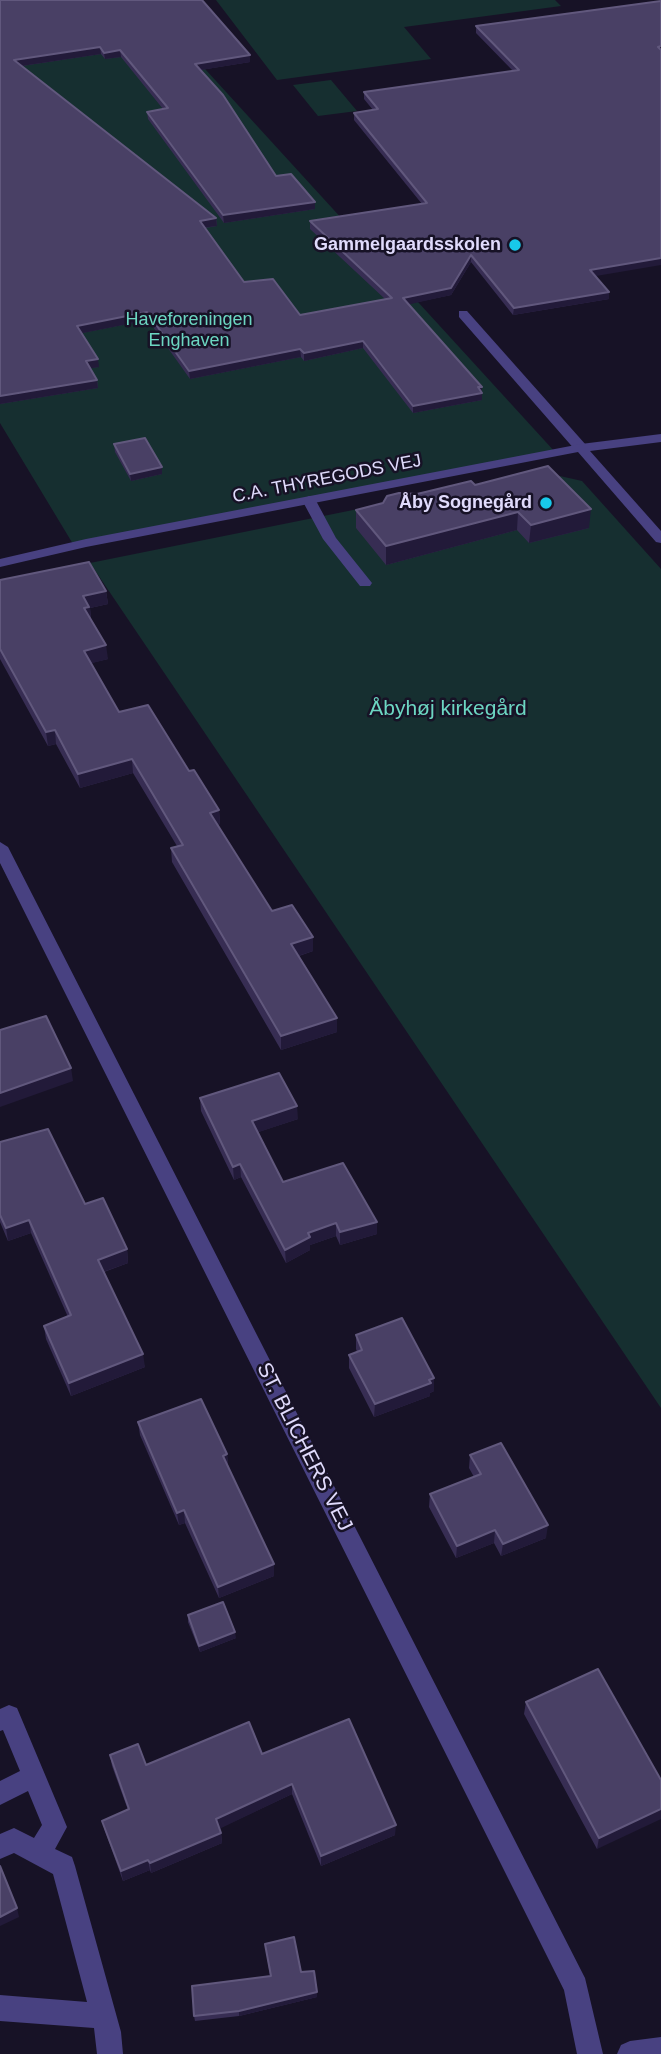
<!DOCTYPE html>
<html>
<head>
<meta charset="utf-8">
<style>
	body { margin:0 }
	canvas { display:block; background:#171226 }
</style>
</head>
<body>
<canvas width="661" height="2054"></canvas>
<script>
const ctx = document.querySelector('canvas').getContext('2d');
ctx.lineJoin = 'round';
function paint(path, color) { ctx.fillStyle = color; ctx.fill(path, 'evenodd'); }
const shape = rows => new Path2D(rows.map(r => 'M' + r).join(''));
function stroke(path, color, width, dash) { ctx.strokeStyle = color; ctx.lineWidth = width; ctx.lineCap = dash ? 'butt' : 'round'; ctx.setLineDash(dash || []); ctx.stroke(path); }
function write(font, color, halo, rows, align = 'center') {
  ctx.font = font + ' Helvetica,sans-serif'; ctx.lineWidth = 5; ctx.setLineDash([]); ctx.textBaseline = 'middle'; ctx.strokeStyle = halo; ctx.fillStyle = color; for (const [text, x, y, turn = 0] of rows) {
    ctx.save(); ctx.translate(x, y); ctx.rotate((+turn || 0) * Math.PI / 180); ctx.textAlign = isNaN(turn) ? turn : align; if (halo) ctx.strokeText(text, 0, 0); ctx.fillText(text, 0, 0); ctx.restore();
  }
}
paint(shape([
	[0,0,142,0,555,452,73,544,0,423],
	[216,0,555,0,561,6,404,27,431,59,277,80],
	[331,80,357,111,318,116,293,85],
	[542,472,582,481,661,569,661,1408,90,563]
]), '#162f30');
paint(shape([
	[459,311,467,311,586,445,586,451,576,451,459,317,459,311],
	[309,496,314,497,336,538,372,583,370,586,360,586,323,539,302,500,309,496],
	[9,1705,17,1708,67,1827,55,1849,72,1857,75,1866,121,2032,123,2054,97,2054,94,2028,0,2021,0,1995,87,2002,53,1874,14,1853,0,1859,0,1834,14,1828,34,1838,42,1825,28,1791,0,1805,0,1781,20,1771,3,1730,0,1731,0,1709,9,1705]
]), '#484181');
paint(shape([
	[661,434,661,442,590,451,661,531,661,543,656,542,578,452,86,547,0,567,0,559,86,539,581,444,661,434],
	[0,842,8,847,585,1978,603,2054,577,2054,564,1990,0,863,0,842]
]), '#484181');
paint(shape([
	[661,2037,661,2054,617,2054,621,2045,630,2041,661,2037]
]), '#484181');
paint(shape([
	[0,0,250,55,250,62,200,70,276,176,315,202,315,209,224,223,148,119,147,112,163,109,121,57,105,59,101,54,22,66,216,218,217,226,205,228,244,282,300,315,385,299,310,229,310,221,422,204,354,120,354,113,373,110,364,99,364,92,513,71,476,33,476,26,661,1,596,276,609,299,513,315,471,262,451,295,408,304,482,387,482,400,413,413,363,348,304,361,301,357,190,379,148,320,82,333,99,367,90,368,97,380,98,388,0,404],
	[114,444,162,467,162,474,131,481,115,452],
	[475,485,589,528,529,543,517,530,386,565,356,528,356,510,417,494],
	[0,580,106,591,108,604,90,608,91,619,108,659,91,663,119,712,189,771,219,810,220,824,217,825,272,911,313,951,299,956,337,1018,337,1032,281,1050,172,862,171,848,177,846,133,773,80,788,56,744,48,746,0,659],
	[200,1098,298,1119,258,1132,283,1182,377,1222,377,1234,340,1245,336,1236,310,1245,310,1250,286,1263,241,1177,234,1180,201,1111],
	[0,1142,85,1204,127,1249,128,1263,104,1272,145,1367,71,1396,46,1339,44,1326,68,1317,31,1233,8,1241,0,1222],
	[356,1335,434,1391,430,1393,430,1396,374,1417,349,1368,349,1355,357,1352,356,1349],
	[138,1422,227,1454,228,1466,274,1564,274,1576,219,1598,185,1523,179,1525,140,1435],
	[470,1455,546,1538,501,1556,494,1543,456,1558,429,1507,430,1494,474,1477,469,1468],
	[188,1615,236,1638,200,1652,188,1622],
	[526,1702,661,1780,597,1849,524,1714],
	[262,1754,395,1835,321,1866,292,1794,220,1828,221,1833,222,1843,151,1873,150,1870,123,1881,105,1831,102,1821,128,1810,112,1766,110,1755,146,1765],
	[265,1944,301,1972,317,1992,317,1997,239,2016,195,2021,194,2016,270,1976]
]), '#372d53');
paint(shape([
	[100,47,101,54,15,67,14,60],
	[120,50,121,57,105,59,104,53],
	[250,55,250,62,195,71,195,64],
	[315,202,315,209,224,223,223,215],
	[216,218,217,226,201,228,200,221],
	[471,255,471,262,451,295,402,306,403,298],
	[661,258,661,265,590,277,590,270],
	[609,292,609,299,513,315,514,308],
	[147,312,148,320,78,334,77,326],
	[363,341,363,348,304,361,304,353],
	[300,349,301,357,190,379,189,371],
	[98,359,99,367,86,369,86,361],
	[97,380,98,388,0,404,0,396],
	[482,387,482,400,413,413,413,406],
	[162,467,162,474,131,481,130,474],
	[591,509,589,528,529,543,531,525],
	[518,512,517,530,386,565,386,546],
	[106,591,108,604,90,608,91,621,86,622,83,596],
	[106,645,108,659,85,665,84,651],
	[55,730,56,744,48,746,46,732],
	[132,759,133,773,80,788,78,774],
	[219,810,220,824,211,827,210,813],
	[313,937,313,951,292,958,291,944],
	[337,1018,337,1032,281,1050,281,1036],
	[71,1068,73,1081,0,1107,0,1093],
	[297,1106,298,1119,253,1134,252,1121],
	[240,1164,241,1177,234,1180,233,1167],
	[29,1220,31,1233,8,1241,6,1228],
	[377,1222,377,1234,340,1245,340,1232],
	[336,1223,336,1236,310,1245,310,1250,286,1263,285,1250,308,1233],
	[127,1249,128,1263,100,1273,98,1260],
	[143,1354,145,1367,71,1396,69,1383],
	[434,1378,434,1391,430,1393,430,1396,374,1417,375,1404],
	[227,1454,228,1467,223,1456],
	[184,1510,185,1523,179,1525,177,1513],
	[548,1525,546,1538,501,1556,503,1544],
	[495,1530,494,1543,456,1558,457,1546],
	[274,1564,274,1576,219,1598,218,1587],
	[235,1632,236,1638,200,1652,199,1646],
	[292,1784,292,1794,217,1830,216,1819],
	[661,1809,661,1819,597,1849,599,1838],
	[396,1825,395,1835,321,1866,321,1856],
	[221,1833,222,1843,151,1873,150,1863],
	[148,1860,150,1870,123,1881,121,1871],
	[17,1908,19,1917,0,1926,0,1917],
	[317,1992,317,1997,239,2016,239,2011]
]), '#221a39');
const building = shape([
	[0,0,202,0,250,55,195,64,223,95,276,176,291,174,315,202,223,215,147,112,168,108,120,50,104,53,100,47,14,60,216,218,200,221,244,282,273,279,300,315,392,298,310,221,427,203,354,113,378,109,364,92,519,70,476,26,661,1,661,46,658,47,661,50,661,258,590,270,609,292,514,308,471,255,451,288,403,298,482,387,478,387,482,393,413,406,363,341,304,353,300,349,189,371,147,312,77,326,98,359,86,361,97,380,0,396,0,0],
	[145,438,162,467,130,474,114,444,145,438],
	[548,466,591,509,531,525,518,512,386,546,356,510,383,503,387,496,399,493,417,494,471,481,475,485,548,466],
	[89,562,106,591,83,596,89,607,84,608,106,645,84,651,119,712,148,705,189,771,194,770,219,810,210,813,272,911,292,905,313,937,291,944,337,1018,281,1036,171,848,183,845,132,759,78,774,55,730,46,732,0,649,0,580,89,562],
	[46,1016,71,1068,0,1093,0,1030,46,1016],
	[279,1073,297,1106,252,1121,283,1182,343,1163,377,1222,340,1232,336,1223,308,1233,310,1237,285,1250,240,1164,233,1167,200,1098,279,1073],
	[48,1129,85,1204,103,1198,127,1249,98,1260,143,1354,69,1383,44,1326,71,1315,29,1220,6,1228,0,1215,0,1142,48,1129],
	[402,1318,434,1378,429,1380,431,1383,375,1404,349,1355,362,1350,356,1335,402,1318],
	[201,1399,227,1454,223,1456,274,1564,218,1587,184,1510,177,1513,138,1422,201,1399],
	[501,1443,548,1525,503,1544,495,1530,457,1546,430,1494,481,1474,470,1455,501,1443],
	[223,1602,235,1632,199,1646,188,1615,223,1602],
	[598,1669,661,1780,661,1809,599,1838,526,1702,598,1669],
	[349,1719,396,1825,321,1856,292,1784,216,1819,221,1833,150,1863,148,1860,121,1871,102,1821,129,1809,110,1755,138,1744,146,1765,249,1722,262,1754,349,1719],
	[0,1866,17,1908,0,1917,0,1866],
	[294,1937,301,1972,314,1971,317,1992,239,2011,194,2016,192,1986,271,1976,265,1944,294,1937]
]);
paint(building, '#494065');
stroke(building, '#61587d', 2);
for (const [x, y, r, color] of [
	[515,245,7,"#18c9ea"],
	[546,503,7,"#18c9ea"]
]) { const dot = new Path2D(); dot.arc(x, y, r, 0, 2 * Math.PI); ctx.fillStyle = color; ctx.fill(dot); stroke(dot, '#171226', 2.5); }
write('bold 18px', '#e0dbfc', '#171226', [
	["Gammelgaardsskolen",501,245],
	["Åby Sognegård",532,503]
], 'right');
write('18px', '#6cd6c2', '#171226', [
	["Haveforeningen",189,320],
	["Enghaven",189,341]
]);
write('18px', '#e0dbfc', '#171226', [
	["C.A. THYREGODS VEJ",327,479,-11]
]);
write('21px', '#6cd6c2', '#171226', [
	["Åbyhøj kirkegård",448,709]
]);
write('21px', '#e0dbfc', '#171226', [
	["ST. BLICHERS VEJ",304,1447,63]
]);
</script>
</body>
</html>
